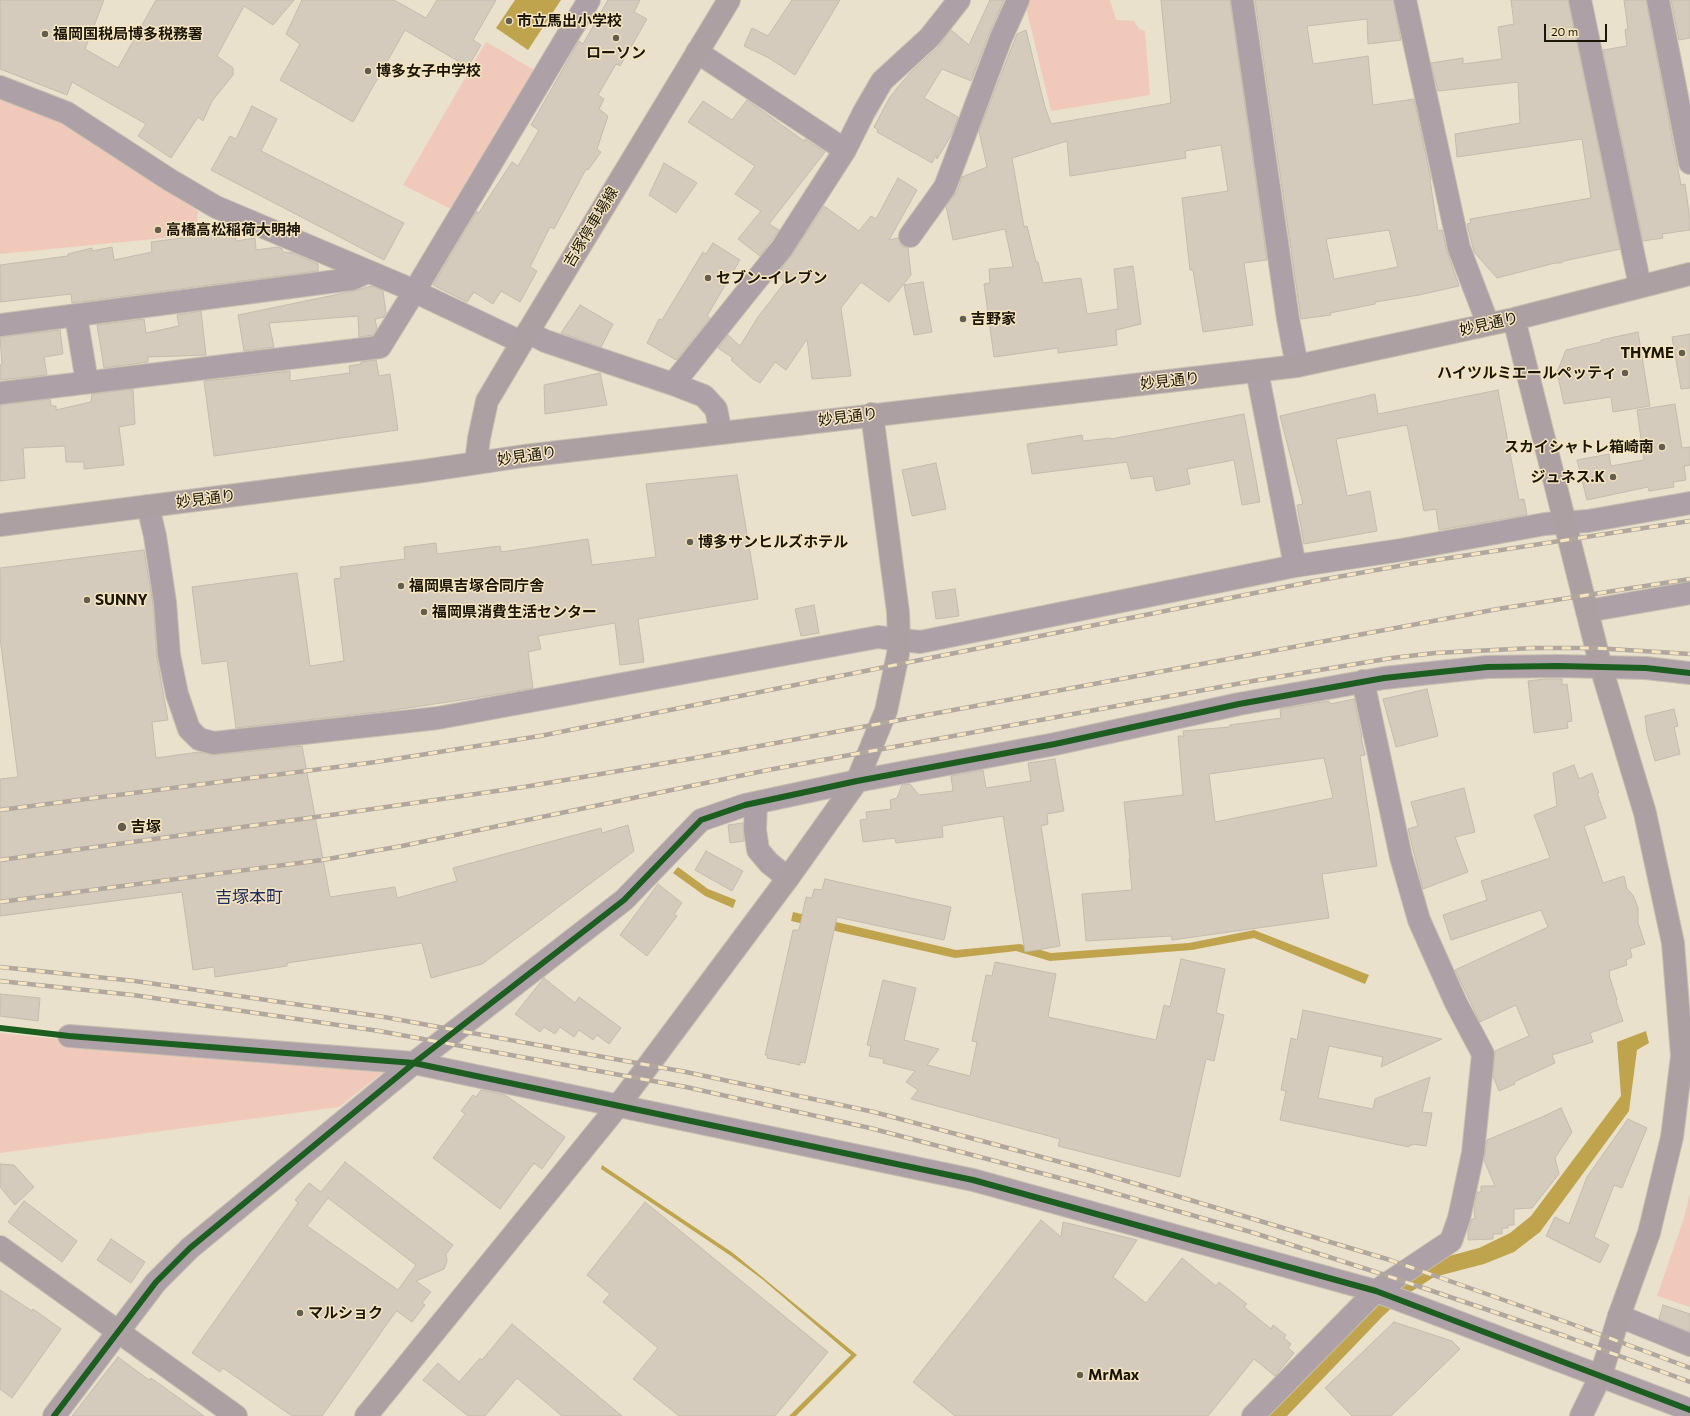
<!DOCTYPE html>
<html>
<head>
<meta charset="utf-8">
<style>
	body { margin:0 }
	#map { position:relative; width:1690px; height:1416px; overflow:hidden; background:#e9e1cc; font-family:Commissioner,sans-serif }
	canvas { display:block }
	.scale { position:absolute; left:1544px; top:24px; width:63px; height:18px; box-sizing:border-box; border:2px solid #1b1608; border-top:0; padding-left:5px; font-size:12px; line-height:14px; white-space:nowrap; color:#1b1608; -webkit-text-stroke:3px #f5e6c0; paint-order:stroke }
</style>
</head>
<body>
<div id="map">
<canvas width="1690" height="1416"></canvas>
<div class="scale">20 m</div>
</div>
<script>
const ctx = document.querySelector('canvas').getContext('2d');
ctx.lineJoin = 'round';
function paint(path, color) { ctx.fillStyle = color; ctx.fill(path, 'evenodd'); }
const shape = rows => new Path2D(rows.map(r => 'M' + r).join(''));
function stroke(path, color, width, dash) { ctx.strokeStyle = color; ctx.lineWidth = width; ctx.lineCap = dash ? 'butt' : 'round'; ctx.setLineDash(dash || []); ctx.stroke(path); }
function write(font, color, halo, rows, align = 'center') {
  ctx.font = font + ' Commissioner,"Noto Sans JP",sans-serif'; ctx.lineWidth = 3; ctx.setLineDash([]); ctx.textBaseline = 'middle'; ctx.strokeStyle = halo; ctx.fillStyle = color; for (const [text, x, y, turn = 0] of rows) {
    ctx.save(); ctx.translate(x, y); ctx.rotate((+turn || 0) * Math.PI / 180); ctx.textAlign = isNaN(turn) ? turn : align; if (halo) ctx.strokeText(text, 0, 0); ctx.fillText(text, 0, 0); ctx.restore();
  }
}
paint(shape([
	[1026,0,1110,0,1116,20,1134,21,1139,29,1145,31,1150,95,1051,111,1025,3],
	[486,42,538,72,455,211,403,185],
	[0,97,64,123,198,211,195,235,0,254],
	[0,1033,382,1073,339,1107,0,1153],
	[1690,1193,1690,1307,1657,1296,1684,1218]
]), '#f0c9ba');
paint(shape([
	[515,0,561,0,528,50,496,28],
	[678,867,708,889,736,900,733,908,705,896,673,873],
	[793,912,956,950,1020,944,1051,953,1189,943,1254,930,1369,975,1365,984,1254,938,1192,950,1050,961,1016,951,955,958,791,921],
	[1646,1031,1649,1043,1637,1050,1629,1111,1540,1232,1514,1252,1484,1264,1434,1277,1403,1297,1382,1317,1287,1416,1267,1416,1365,1310,1433,1255,1449,1256,1479,1248,1510,1233,1531,1216,1621,1096,1617,1042],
	[602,1165,733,1253,857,1355,796,1416,789,1416,851,1355,762,1279,731,1256,601,1169]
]), '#bfa44d');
const building = shape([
	[0,0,104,0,85,49,118,68,156,0,294,0,273,25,244,6,217,56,233,68,233,75,212,101,203,121,198,117,171,158,138,136,146,124,72,82,67,95,0,69,0,0],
	[302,0,394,0,426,18,437,0,496,0,473,40,481,45,468,67,405,30,353,122,280,80,300,44,286,34,302,0],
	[608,0,640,0,634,12,647,19,620,66,616,64,598,95,604,99,599,109,608,116,597,149,601,152,588,170,586,169,554,229,550,227,530,267,537,271,520,302,501,291,493,304,474,292,467,302,433,285,477,211,478,214,512,162,518,166,539,130,531,125,579,41,583,44,608,0],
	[792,0,840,0,795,75,769,58,744,46,752,28,768,36,792,0],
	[990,0,1004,0,989,34,971,81,942,69,924,98,958,117,952,134,937,159,936,155,932,163,877,132,878,130,874,127,890,97,897,88,911,72,939,46,951,30,969,45,990,0],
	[1161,0,1230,0,1267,260,1244,263,1253,325,1203,332,1193,270,1190,270,1182,198,1228,191,1221,145,1185,151,1186,158,1070,176,1067,141,1012,158,1024,227,1027,226,1036,262,1038,262,1043,283,1081,278,1087,314,1118,309,1114,269,1133,266,1141,324,1116,330,1117,345,1058,353,1058,348,994,357,984,284,990,283,989,269,1013,267,1005,229,953,240,946,206,957,192,962,177,987,167,979,131,1017,34,1026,30,1045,107,1051,124,1171,103,1161,0],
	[1255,0,1393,0,1401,40,1368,44,1367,19,1307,26,1313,64,1368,56,1373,105,1414,99,1431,180,1430,180,1438,231,1442,230,1447,251,1459,286,1419,295,1375,302,1375,304,1330,313,1331,315,1301,319,1255,0],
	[1389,230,1398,267,1334,279,1326,239,1389,230],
	[1511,0,1568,0,1620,249,1564,261,1561,263,1555,263,1497,278,1474,252,1467,224,1471,223,1470,219,1591,198,1582,139,1457,157,1455,134,1520,123,1518,82,1438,91,1431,63,1463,58,1463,64,1502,59,1498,27,1514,24,1511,0],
	[1624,0,1646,0,1681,185,1685,184,1690,220,1690,230,1662,234,1663,238,1643,241,1603,50,1627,46,1625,30,1628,29,1624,0],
	[1671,0,1690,0,1690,38,1679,40,1671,0],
	[747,100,804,141,805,139,825,152,769,224,779,230,760,256,738,239,761,211,735,194,755,166,688,122,703,101,732,120,747,100],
	[252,106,277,119,261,151,404,223,384,260,211,170,230,136,236,139,252,106],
	[664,163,697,183,676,213,649,195,664,163],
	[898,178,917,190,889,240,898,238,902,246,908,248,911,275,889,302,861,282,841,308,851,376,812,379,807,339,786,370,775,362,760,383,753,379,731,360,733,358,718,348,728,335,740,346,758,317,785,282,776,275,792,255,824,206,859,231,871,216,876,219,898,178],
	[233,228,235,229,236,241,255,238,256,250,278,247,282,249,283,252,293,253,318,264,318,271,72,303,71,294,0,302,0,265,68,256,68,254,92,248,92,251,112,247,114,260,152,252,151,242,212,234,212,231,233,228],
	[713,243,740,260,707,316,710,318,676,360,647,343,659,319,662,320,703,252,706,254,713,243],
	[923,282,932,332,914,335,904,285,923,282],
	[371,286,383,291,386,313,384,317,375,319,377,329,373,335,359,337,358,316,269,323,274,347,244,351,238,315,354,291,371,286],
	[580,305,613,324,601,347,561,333,580,305],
	[201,311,206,355,148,357,148,362,104,368,97,325,144,319,146,333,179,326,177,315,201,311],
	[60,330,63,354,44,357,47,375,0,380,0,365,2,364,0,337,60,330],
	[1638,332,1650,406,1613,412,1611,397,1564,404,1557,372,1566,350,1601,342,1601,340,1638,332],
	[1690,334,1690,388,1681,389,1672,337,1690,334],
	[376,360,379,376,390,374,398,430,214,456,204,381,290,371,290,381,350,373,349,366,361,364,361,362,376,360],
	[600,373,607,405,545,414,544,385,600,373],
	[133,389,135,424,119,427,124,465,84,469,84,462,66,462,65,446,23,448,25,478,0,481,0,405,50,399,51,406,56,406,56,410,91,402,92,394,133,389],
	[1498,390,1519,500,1524,499,1527,515,1439,530,1436,509,1424,511,1407,425,1336,439,1347,496,1370,491,1377,531,1304,544,1297,505,1303,504,1280,416,1375,394,1378,414,1498,390],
	[1675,404,1682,448,1690,447,1690,465,1684,466,1686,480,1673,482,1674,487,1649,491,1648,487,1587,500,1577,460,1609,454,1611,466,1644,460,1637,410,1675,404],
	[1244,414,1260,502,1242,505,1234,460,1187,469,1190,484,1156,491,1153,476,1131,479,1127,462,1032,474,1027,444,1082,435,1083,441,1111,438,1111,439,1244,414],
	[936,463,946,509,912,516,902,470,936,463],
	[737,475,758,599,638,619,644,662,620,665,615,623,538,636,541,649,528,652,533,688,481,697,387,711,236,728,227,661,202,664,192,587,297,573,310,666,344,661,334,579,341,578,340,567,405,559,404,547,436,543,437,554,500,546,501,552,588,539,592,565,656,557,646,484,737,475],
	[144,550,153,604,157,658,168,720,152,722,156,758,199,752,215,755,302,746,330,897,395,887,397,898,457,881,453,868,601,828,602,833,628,825,634,851,482,964,431,978,422,943,287,963,287,966,215,977,214,967,193,970,182,892,0,916,0,779,18,777,0,638,0,568,144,550],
	[955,589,959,616,936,619,932,592,955,589],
	[814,605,819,633,801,636,795,609,814,605],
	[1545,679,1562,679,1562,685,1567,684,1572,721,1567,722,1568,728,1534,733,1528,681,1545,679],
	[1427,689,1438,736,1396,747,1383,699,1427,689],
	[1354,699,1362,737,1361,737,1365,755,1360,756,1377,866,1322,874,1329,918,1172,940,1171,936,1086,941,1082,894,1132,890,1129,859,1130,859,1124,802,1183,795,1178,736,1184,736,1183,731,1230,727,1230,725,1281,718,1280,709,1329,701,1330,704,1354,699],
	[1324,758,1333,798,1215,822,1209,774,1324,758],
	[1674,709,1678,726,1674,727,1680,754,1655,761,1647,733,1645,716,1674,709],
	[1055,759,1064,811,1047,814,1048,824,1041,826,1060,946,1025,952,1003,816,942,826,943,837,896,843,895,838,863,842,860,820,867,819,866,812,891,809,890,800,897,798,902,785,910,784,919,795,953,791,951,776,983,770,986,788,1031,781,1028,763,1055,759],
	[1574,765,1579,779,1592,773,1599,793,1597,793,1606,818,1584,826,1603,883,1624,876,1627,889,1633,895,1638,908,1638,923,1645,944,1630,949,1632,957,1626,960,1627,965,1609,971,1610,975,1609,975,1617,1000,1616,1001,1623,1021,1590,1033,1593,1042,1552,1055,1555,1063,1514,1082,1515,1084,1499,1091,1493,1076,1495,1051,1529,1036,1516,1005,1480,1022,1455,970,1548,927,1541,910,1451,940,1443,915,1487,900,1481,881,1550,858,1534,815,1557,806,1553,773,1574,765],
	[1464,788,1475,832,1455,837,1468,872,1423,889,1408,829,1418,826,1411,802,1464,788],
	[743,823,744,841,730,843,728,825,743,823],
	[706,851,743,871,732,891,695,870,706,851],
	[825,879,951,907,944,940,837,917,805,1063,800,1062,800,1065,767,1058,768,1055,765,1055,793,930,799,930,806,897,812,898,814,889,822,890,825,879],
	[658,884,682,903,674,914,677,916,647,956,620,935,658,884],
	[1181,959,1225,969,1216,1013,1224,1015,1214,1061,1206,1059,1180,1177,1058,1146,1060,1139,911,1099,918,1090,906,1082,915,1071,883,1063,884,1059,869,1056,871,1046,867,1045,883,980,916,988,904,1040,939,1049,927,1065,970,1076,977,1042,972,1041,986,975,992,976,995,962,1056,974,1048,1017,1156,1040,1164,1005,1170,1007,1181,959],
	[544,978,575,1003,579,997,621,1028,609,1044,597,1035,593,1040,579,1030,574,1037,560,1027,555,1034,544,1027,540,1032,515,1014,544,978],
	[0,994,40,998,38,1021,0,1016,0,994],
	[1303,1010,1442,1039,1381,1067,1383,1057,1329,1046,1318,1098,1373,1109,1375,1099,1430,1077,1422,1112,1432,1113,1426,1146,1413,1144,1413,1145,1410,1145,1409,1147,1280,1120,1286,1091,1281,1090,1291,1038,1297,1040,1303,1010],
	[481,1090,505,1095,565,1137,542,1169,534,1163,500,1209,433,1158,465,1114,461,1111,473,1095,476,1097,481,1090],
	[1561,1108,1572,1132,1555,1158,1559,1174,1532,1208,1514,1209,1514,1225,1508,1225,1508,1228,1502,1228,1502,1234,1493,1234,1493,1239,1468,1240,1468,1231,1472,1219,1475,1219,1474,1206,1477,1192,1481,1192,1481,1186,1495,1186,1484,1160,1487,1140,1542,1117,1561,1108],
	[1628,1119,1647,1128,1622,1188,1614,1185,1594,1237,1609,1245,1600,1263,1546,1236,1555,1217,1569,1224,1587,1177,1628,1119],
	[345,1162,453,1245,446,1254,447,1261,444,1269,416,1281,431,1292,422,1303,425,1305,412,1322,397,1311,394,1314,322,1416,292,1416,223,1368,220,1372,192,1353,298,1203,295,1200,309,1183,321,1192,345,1162],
	[328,1198,416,1265,398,1290,307,1226,328,1198],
	[0,1164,14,1165,34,1187,15,1205,0,1187,0,1164],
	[24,1201,77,1241,62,1262,8,1222,24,1201],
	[645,1202,828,1352,775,1416,679,1416,633,1379,658,1348,603,1302,610,1294,587,1275,645,1202],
	[1041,1220,1061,1237,1063,1222,1137,1240,1113,1277,1146,1303,1182,1258,1216,1286,1219,1282,1247,1304,1244,1307,1271,1329,1273,1325,1286,1335,1284,1338,1291,1344,1288,1348,1294,1353,1275,1376,1254,1359,1208,1416,955,1416,913,1382,1041,1220],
	[111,1239,145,1262,131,1283,97,1260,111,1239],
	[0,1290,32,1311,33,1309,61,1329,12,1398,0,1389,0,1290],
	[1663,1305,1690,1314,1690,1332,1659,1319,1663,1305],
	[1394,1322,1452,1341,1460,1349,1391,1416,1352,1416,1325,1388,1394,1322],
	[512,1324,622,1416,562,1416,517,1378,485,1416,468,1416,423,1380,438,1363,459,1382,480,1358,482,1360,512,1324],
	[118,1357,149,1380,151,1378,204,1416,72,1416,118,1357]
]);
paint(building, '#d4cbbc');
stroke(building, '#c4bbac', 1);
const street = shape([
	[1242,0,1288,319,1297,366],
	[1405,0,1459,248,1488,324],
	[1580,0,1640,286],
	[1658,0,1690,163],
	[697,52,845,150,864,112,882,81,930,37,959,0],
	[0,87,67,113,170,180,216,207,403,286,521,342],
	[910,236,945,187,1001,38,1018,0],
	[76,316,87,382],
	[0,325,352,279,368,272],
	[528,332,545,341,673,384],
	[1257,371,1295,566],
	[0,393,380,347,414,292,589,0],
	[721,433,716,409,704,396,673,384,782,248,845,150],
	[148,506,155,536,165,602,169,655,177,694,189,729,199,739,214,743,438,718,878,637,920,642,1295,566,1401,550,1545,524,1588,521,1690,503],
	[1587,611,1690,593],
	[756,803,755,830,758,850,769,863,788,878],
	[69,1036,414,1063,973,1180,1376,1291,1690,1410],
	[1619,1316,1690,1345],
	[54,1416,156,1282,190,1248,414,1063,624,900,701,820,745,805,857,781,1055,744,1239,704,1384,678,1487,667,1558,666,1646,668,1690,673],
	[1253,1416,1376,1291,1451,1241,1459,1218,1473,1153,1483,1054,1456,1003,1419,920,1401,857,1363,681],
	[1581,1416,1601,1375]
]);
const secondary = shape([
	[1514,319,1601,667,1645,813,1673,943,1682,1056,1672,1137,1649,1233,1619,1316,1601,1375],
	[476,463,479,438,487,401,528,332,729,0],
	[0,525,423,471,524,456,1297,366,1514,319,1690,274],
	[0,1247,236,1416],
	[366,1416,618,1106,788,878,857,781,886,711,898,654,899,639,898,612,872,414]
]);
stroke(street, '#c6c0af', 24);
stroke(secondary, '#c6c0af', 24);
stroke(street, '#ada1a7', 22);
stroke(secondary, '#aca0a3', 22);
const rail = shape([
	[0,810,376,762,540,736,1315,581,1410,564,1690,521],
	[0,860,338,814,524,787,695,758,1498,609,1690,579],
	[0,902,322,860,402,846,768,770,1253,681,1392,658,1435,653,1533,648,1594,648,1690,654],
	[0,967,135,981,384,1017,686,1072,874,1112,1090,1170,1390,1260,1569,1323,1690,1368],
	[0,981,133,995,379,1031,686,1087,870,1128,1086,1185,1251,1232,1385,1275,1565,1336,1690,1382]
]);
stroke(rail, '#b0a79f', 4.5);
stroke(rail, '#f5e6c0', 3, [9]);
stroke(shape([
	[0,1028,69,1036,414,1063,973,1180,1376,1291,1690,1410],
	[54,1416,156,1282,190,1248,414,1063,624,900,701,820,745,805,857,781,1055,744,1239,704,1384,678,1487,667,1558,666,1646,668,1690,673]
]), '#1b5e20', 6);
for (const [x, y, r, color] of [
	[509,21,4,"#635d4d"],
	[45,34,4,"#635d4d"],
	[616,38,4,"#635d4d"],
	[368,71,4,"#635d4d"],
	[158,230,4,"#635d4d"],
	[708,278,4,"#635d4d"],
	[963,319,4,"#635d4d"],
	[1682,353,4,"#635d4d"],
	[1625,373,4,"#635d4d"],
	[1662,447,4,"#635d4d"],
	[1613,477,4,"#635d4d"],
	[690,542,4,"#635d4d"],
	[401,586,4,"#635d4d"],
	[87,600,4,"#635d4d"],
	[424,612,4,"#635d4d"],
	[122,827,5,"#635d4d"],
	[300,1313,4,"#635d4d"],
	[1080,1375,4,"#635d4d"]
]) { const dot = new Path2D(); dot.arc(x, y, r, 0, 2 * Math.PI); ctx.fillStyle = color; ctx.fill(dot); stroke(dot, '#f5e6c0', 1.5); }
write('bold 15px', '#1b1608', '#f5e6c0', [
	["市立馬出小学校",517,21],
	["福岡国税局博多税務署",53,34],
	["ローソン",616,53,"center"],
	["博多女子中学校",376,71],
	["高橋高松稲荷大明神",166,230],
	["セブン-イレブン",716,278],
	["吉野家",971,319],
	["THYME",1674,353,"right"],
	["ハイツルミエールペッティ",1617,373,"right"],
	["スカイシャトレ箱崎南",1654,447,"right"],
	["ジュネス.K",1605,477,"right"],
	["博多サンヒルズホテル",698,542],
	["福岡県吉塚合同庁舎",409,586],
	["SUNNY",95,600],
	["福岡県消費生活センター",432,612],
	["吉塚",131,827],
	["マルショク",308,1313],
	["MrMax",1088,1375]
], 'left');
write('15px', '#1b1608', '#f5e6c0', [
	["吉塚停車場線",591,227,-59],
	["妙見通り",1489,324,-13],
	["妙見通り",1170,381,-6],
	["妙見通り",848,417,-7],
	["妙見通り",527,456,-8],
	["妙見通り",206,499,-7]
]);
write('17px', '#202e66', '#f5e6c0', [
	["吉塚本町",249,897]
]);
</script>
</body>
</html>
